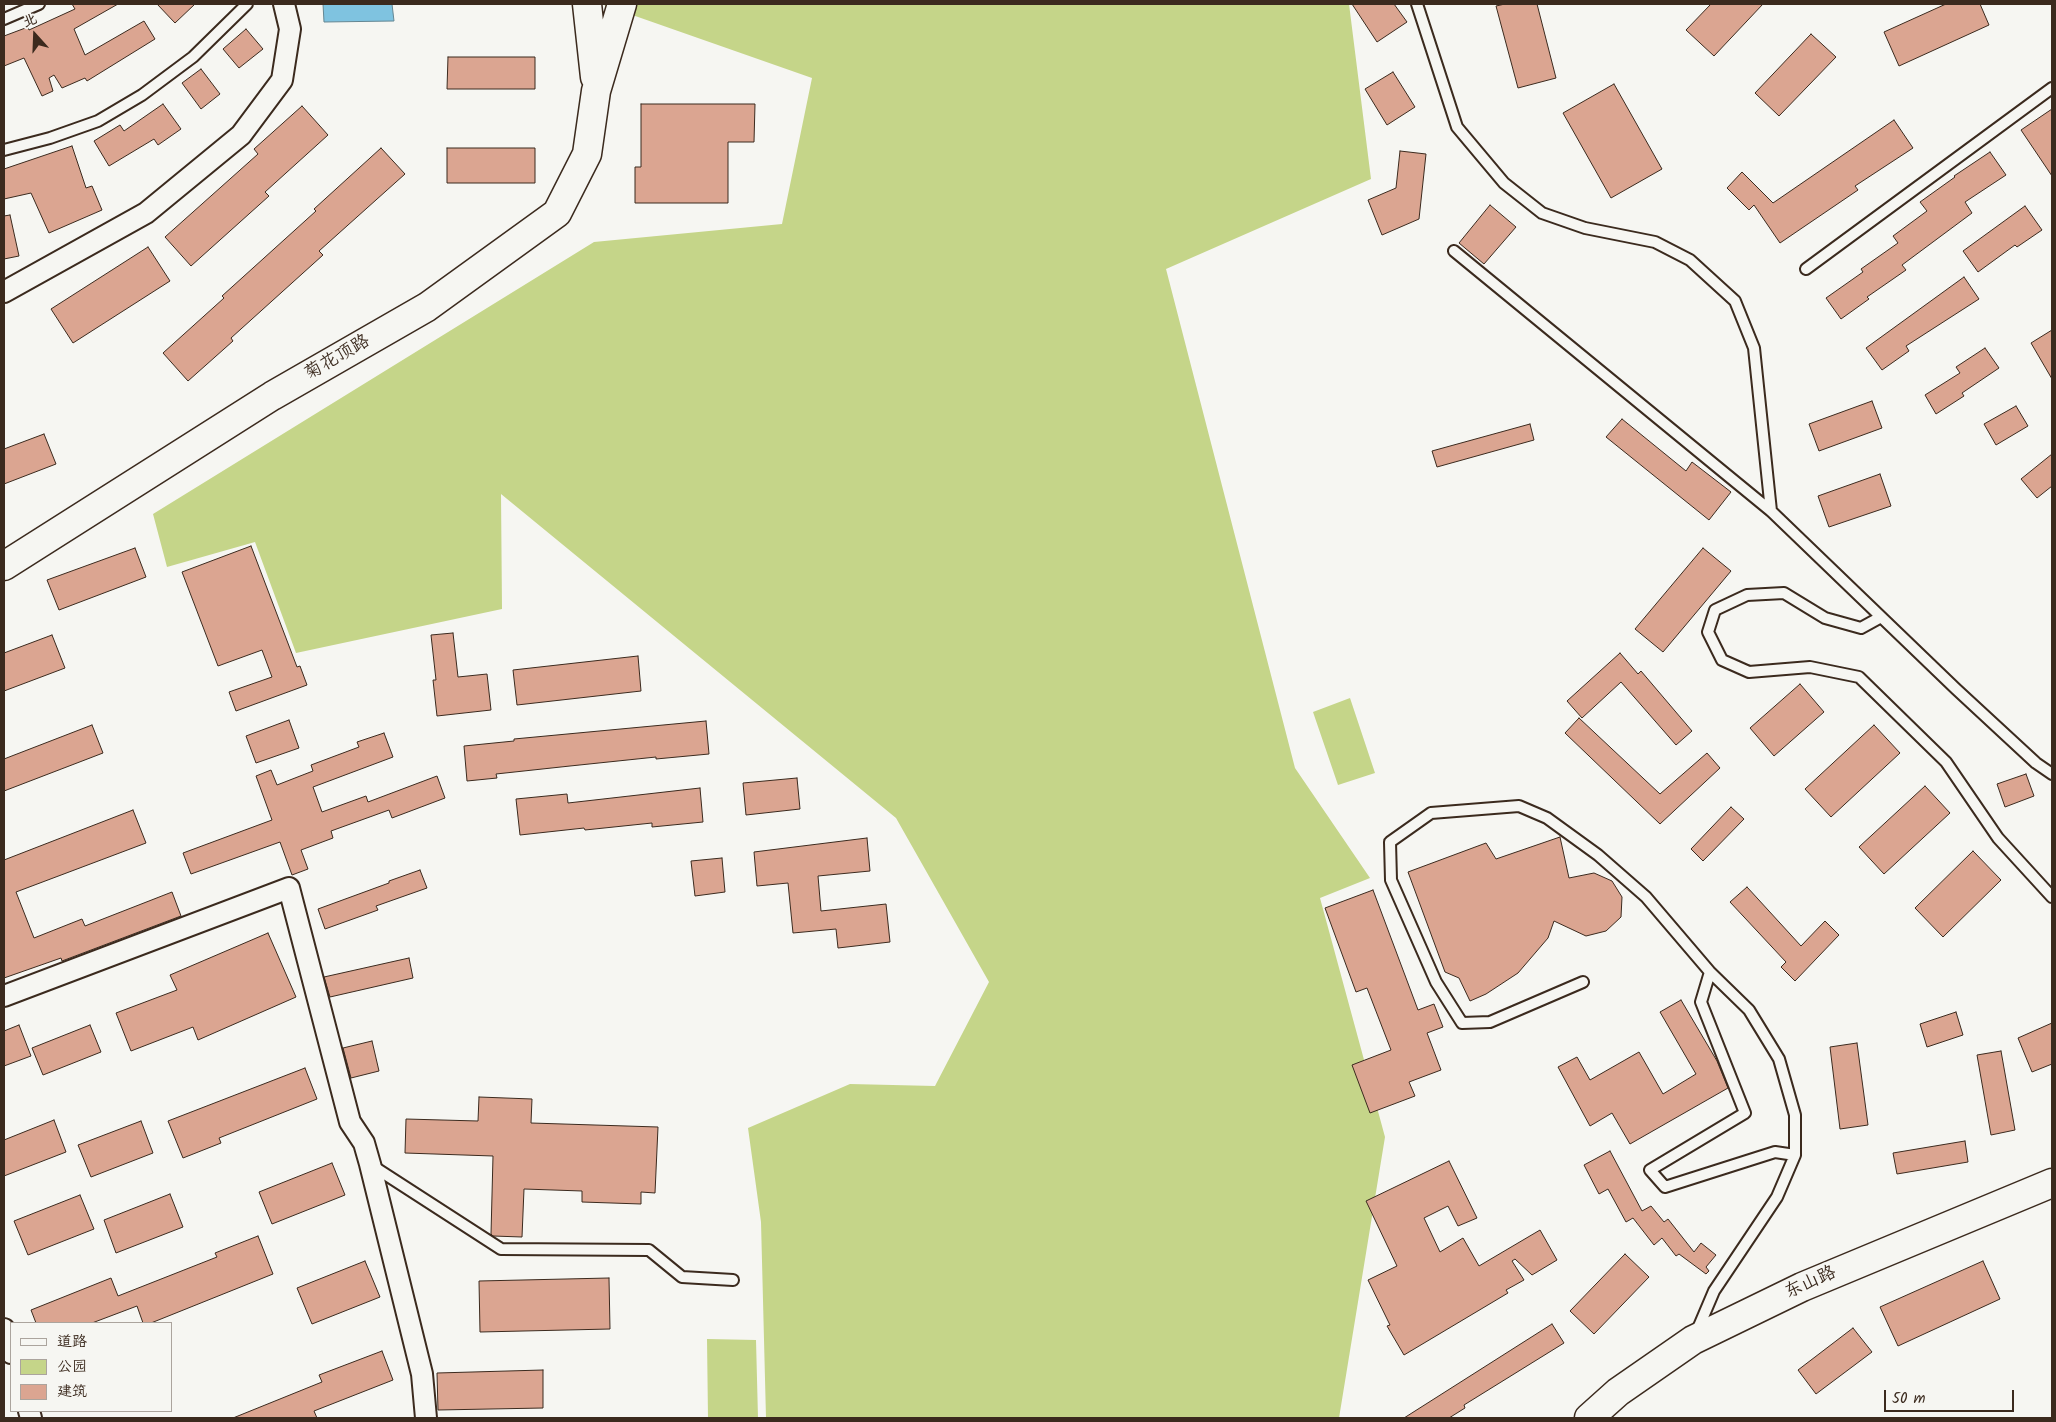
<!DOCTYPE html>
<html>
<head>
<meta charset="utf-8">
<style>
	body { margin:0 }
	#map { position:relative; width:2056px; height:1422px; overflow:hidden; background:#f6f6f2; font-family:Kalam,"LXGW WenKai TC",sans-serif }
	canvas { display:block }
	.frame { position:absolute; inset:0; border:5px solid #3b2a1e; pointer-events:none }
	.legend { position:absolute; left:10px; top:1322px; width:162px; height:90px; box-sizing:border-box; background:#f6f6f2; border:1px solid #aba49d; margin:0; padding:6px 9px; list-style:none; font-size:15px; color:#3b2a1e }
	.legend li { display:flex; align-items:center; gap:10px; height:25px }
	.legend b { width:25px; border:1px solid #aba49d }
	.north { position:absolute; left:10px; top:10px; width:50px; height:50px; -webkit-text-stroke:4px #f6f6f2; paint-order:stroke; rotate:340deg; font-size:14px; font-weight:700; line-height:20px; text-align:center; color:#3b2a1e }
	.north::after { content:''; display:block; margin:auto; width:18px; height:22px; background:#3b2a1e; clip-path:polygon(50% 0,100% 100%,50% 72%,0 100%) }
	.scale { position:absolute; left:1884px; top:1390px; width:130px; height:22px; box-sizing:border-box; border:2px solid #3b2a1e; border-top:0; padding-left:6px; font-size:15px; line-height:18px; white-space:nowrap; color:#3b2a1e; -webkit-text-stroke:4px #f6f6f2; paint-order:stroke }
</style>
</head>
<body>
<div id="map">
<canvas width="2056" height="1422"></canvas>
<div class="frame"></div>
<ul class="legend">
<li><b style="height:6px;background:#f6f6f2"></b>道路</li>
<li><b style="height:14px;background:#c5d589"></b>公园</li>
<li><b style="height:14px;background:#dba591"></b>建筑</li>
</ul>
<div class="north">北</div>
<div class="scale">50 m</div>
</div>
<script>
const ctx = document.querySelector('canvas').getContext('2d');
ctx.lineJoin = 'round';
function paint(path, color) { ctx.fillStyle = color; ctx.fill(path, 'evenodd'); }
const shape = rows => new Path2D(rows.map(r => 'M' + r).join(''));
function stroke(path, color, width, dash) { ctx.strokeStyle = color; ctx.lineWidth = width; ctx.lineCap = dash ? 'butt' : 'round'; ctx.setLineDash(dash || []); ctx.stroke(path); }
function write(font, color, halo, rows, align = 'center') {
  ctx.font = font + ' Kalam,"LXGW WenKai TC",sans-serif'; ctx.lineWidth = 4.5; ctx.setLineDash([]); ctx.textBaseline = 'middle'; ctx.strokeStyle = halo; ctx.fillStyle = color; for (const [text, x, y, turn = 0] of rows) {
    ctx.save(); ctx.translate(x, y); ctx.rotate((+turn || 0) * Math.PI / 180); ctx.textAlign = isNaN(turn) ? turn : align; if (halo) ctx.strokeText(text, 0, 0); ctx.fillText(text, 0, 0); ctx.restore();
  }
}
paint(shape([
	[601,4,1349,4,1371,179,1166,269,1295,768,1370,878,1320,898,1385,1137,1339,1418,766,1418,761,1222,748,1128,850,1084,935,1086,989,982,896,818,501,494,502,609,296,653,255,542,167,567,153,514,594,242,782,224,812,78],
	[1350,698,1375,773,1338,785,1313,712],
	[707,1339,756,1340,758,1418,708,1418]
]), '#c5d589');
const water = shape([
	[323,4,392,4,394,21,324,22,323,4]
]);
paint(water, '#7fc3e0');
stroke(water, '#648692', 1);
const building = shape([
	[72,4,118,4,74,29,85,55,144,21,155,39,87,81,85,78,62,88,54,75,49,78,53,91,42,96,24,58,4,66,4,36,28,27,29,30,75,9,72,4],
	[157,4,195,4,175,23,157,4],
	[1352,4,1394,4,1407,22,1377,42,1352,4],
	[1505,4,1537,4,1556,78,1518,88,1496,6,1505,4],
	[1711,4,1763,4,1714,56,1686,30,1711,4],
	[1946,4,1980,4,1989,25,1899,66,1884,32,1946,4],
	[246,29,263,49,239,68,223,49,246,29],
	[1811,34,1836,57,1779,116,1755,93,1811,34],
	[448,57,535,57,535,89,447,89,448,57],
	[201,69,220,94,201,109,182,83,201,69],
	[1393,72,1415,107,1387,125,1365,89,1393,72],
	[1614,84,1662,169,1611,198,1563,113,1614,84],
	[163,104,181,129,158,145,154,139,109,166,94,141,120,125,124,131,163,104],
	[641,104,755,104,754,142,728,142,728,203,635,203,635,167,641,167,641,104],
	[302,106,328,135,265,192,269,196,191,266,165,237,258,154,254,149,302,106],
	[2052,109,2052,176,2021,130,2052,109],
	[1894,120,1913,148,1855,186,1858,190,1780,243,1754,205,1749,210,1727,188,1742,172,1773,203,1894,120],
	[72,146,86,188,92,186,102,210,49,233,31,193,4,199,4,169,72,146],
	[381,148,405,174,319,251,323,255,231,338,233,341,188,381,163,353,224,298,222,296,316,211,314,209,381,148],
	[447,148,535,148,535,183,447,183,447,148],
	[1400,151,1426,154,1419,219,1382,235,1368,200,1396,188,1400,151],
	[1990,152,2006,175,1965,202,1972,213,1902,265,1906,270,1867,297,1869,299,1841,319,1826,298,1863,272,1861,269,1898,243,1893,236,1927,211,1920,202,1955,177,1954,176,1990,152],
	[1490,205,1516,227,1484,264,1459,243,1490,205],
	[2025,206,2042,230,2017,247,2015,245,1978,272,1963,251,2025,206],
	[10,215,19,256,4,259,4,216,10,215],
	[148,247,170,281,73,343,51,309,148,247],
	[1964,277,1979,299,1906,346,1909,351,1882,370,1866,348,1964,277],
	[2052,330,2052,379,2031,343,2052,330],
	[1985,348,1999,368,1962,393,1964,396,1936,414,1925,395,1960,373,1956,367,1985,348],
	[1872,401,1882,428,1819,451,1809,424,1872,401],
	[2016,406,2028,426,1996,445,1984,424,2016,406],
	[1622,419,1686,471,1692,462,1731,492,1709,520,1606,437,1622,419],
	[1530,424,1534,440,1437,467,1432,451,1530,424],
	[44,434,56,464,4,484,4,449,44,434],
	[2052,454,2052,486,2037,498,2021,479,2052,454],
	[1880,474,1891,506,1829,527,1818,496,1880,474],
	[251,546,297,667,300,666,307,685,236,711,229,692,272,677,262,650,218,666,182,572,251,546],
	[135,548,146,577,59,610,47,580,135,548],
	[1703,548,1731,571,1663,652,1635,629,1703,548],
	[453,633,458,677,487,674,491,710,437,716,433,680,436,680,431,635,453,633],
	[52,635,65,668,4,691,4,653,52,635],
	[1620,653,1638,674,1641,671,1692,731,1676,745,1621,682,1582,718,1567,701,1620,653],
	[638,656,641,691,517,705,513,670,638,656],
	[1800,684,1824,712,1774,756,1750,728,1800,684],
	[1579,718,1660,794,1707,753,1720,768,1660,824,1565,733,1579,718],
	[289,720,299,748,256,763,246,736,289,720],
	[706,721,709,754,656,759,656,757,570,766,496,774,497,778,467,781,464,746,514,741,514,739,706,721],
	[92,725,103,753,4,791,4,759,92,725],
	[1874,725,1900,753,1831,817,1805,789,1874,725],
	[384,733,393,757,313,787,322,812,366,796,368,802,437,776,445,798,392,818,389,810,331,831,333,838,301,850,308,869,292,875,280,842,191,874,183,853,272,820,256,776,271,770,277,785,313,771,311,765,359,747,357,742,384,733],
	[2026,774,2034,796,2005,807,1997,784,2026,774],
	[797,778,800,809,746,815,743,783,797,778],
	[1925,786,1950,813,1884,874,1859,847,1925,786],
	[700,788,703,822,652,827,652,823,585,830,584,828,520,835,516,799,567,794,568,803,700,788],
	[1731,807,1744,819,1703,861,1691,849,1731,807],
	[133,810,146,843,16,892,34,938,82,919,85,926,172,892,181,916,62,961,61,958,4,978,4,860,133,810],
	[1560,837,1569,878,1594,873,1612,881,1622,897,1621,917,1606,931,1586,936,1554,921,1548,938,1518,973,1486,994,1470,1001,1459,978,1445,972,1408,872,1486,843,1496,859,1560,837],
	[867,838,870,871,818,876,821,911,886,904,890,942,838,948,836,929,793,933,788,883,757,886,754,852,867,838],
	[1973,851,2001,880,1943,937,1915,908,1973,851],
	[722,858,725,892,695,896,691,861,722,858],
	[420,870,427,888,376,906,378,910,325,929,318,909,389,883,389,881,420,870],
	[1747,887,1801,946,1825,921,1839,935,1795,981,1781,967,1786,962,1730,902,1747,887],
	[1373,890,1418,1010,1434,1004,1443,1027,1427,1033,1441,1070,1409,1082,1415,1096,1370,1113,1352,1065,1391,1050,1367,988,1356,992,1325,908,1373,890],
	[268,933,296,997,198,1040,193,1027,131,1051,116,1013,177,990,170,975,268,933],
	[409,958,413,978,330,997,324,977,409,958],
	[1681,1000,1717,1061,1728,1088,1630,1144,1612,1113,1590,1126,1558,1067,1577,1057,1590,1080,1639,1052,1663,1094,1696,1074,1660,1012,1681,1000],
	[1956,1012,1963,1035,1927,1047,1920,1024,1956,1012],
	[2052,1023,2052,1064,2032,1072,2018,1038,2052,1023],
	[19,1025,31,1056,4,1066,4,1031,19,1025],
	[90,1025,101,1052,43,1075,32,1048,90,1025],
	[372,1041,379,1071,351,1078,343,1048,372,1041],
	[1857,1043,1868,1125,1840,1129,1830,1047,1857,1043],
	[2001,1051,2015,1130,1991,1135,1977,1055,2001,1051],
	[305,1068,317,1099,219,1138,221,1143,183,1158,168,1121,305,1068],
	[479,1097,532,1099,531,1123,658,1127,655,1193,641,1192,641,1204,582,1202,582,1191,524,1189,522,1237,493,1236,491,1234,493,1156,405,1153,406,1119,478,1121,479,1097],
	[54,1120,66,1152,4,1176,4,1140,54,1120],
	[141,1121,153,1153,91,1177,78,1145,141,1121],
	[1965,1141,1968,1162,1897,1174,1893,1153,1965,1141],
	[1610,1151,1642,1211,1651,1206,1664,1222,1668,1219,1694,1252,1701,1243,1716,1255,1706,1267,1709,1271,1706,1274,1679,1254,1676,1256,1662,1238,1654,1245,1633,1218,1626,1222,1608,1189,1599,1194,1584,1165,1610,1151],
	[1449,1161,1477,1218,1458,1226,1448,1206,1424,1218,1440,1252,1463,1238,1479,1266,1540,1230,1557,1260,1532,1275,1515,1259,1512,1261,1524,1280,1506,1290,1508,1293,1404,1355,1387,1326,1390,1325,1368,1280,1397,1266,1366,1201,1449,1161],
	[332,1163,345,1195,272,1224,259,1192,332,1163],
	[170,1194,183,1227,116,1253,104,1220,170,1194],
	[80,1195,94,1229,28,1255,14,1221,80,1195],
	[258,1236,273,1274,151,1323,143,1323,137,1306,92,1323,36,1323,31,1310,111,1278,118,1296,217,1257,215,1253,258,1236],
	[1625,1254,1649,1277,1594,1334,1570,1311,1625,1254],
	[365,1261,380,1297,312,1324,297,1288,365,1261],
	[1983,1261,2000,1299,1898,1346,1880,1307,1983,1261],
	[609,1278,610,1329,480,1332,479,1281,609,1278],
	[1552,1324,1564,1343,1464,1405,1465,1408,1449,1418,1404,1418,1552,1324],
	[1853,1328,1872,1352,1816,1394,1798,1370,1853,1328],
	[382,1351,393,1380,314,1411,317,1418,233,1418,322,1382,319,1375,382,1351],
	[543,1370,543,1408,438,1410,437,1373,543,1370]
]);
paint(building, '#dba591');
stroke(building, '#3b2a1e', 1);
const lane = shape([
	[1417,4,1457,127,1504,183,1542,213,1585,228,1655,242,1690,260,1735,301,1754,348,1771,511],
	[4,19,39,4],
	[4,150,50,138,98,121,142,95,193,57,247,4],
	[1454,251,1771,511,1956,689,2036,763,2052,774],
	[1806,269,2052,88],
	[1881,617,1861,628,1825,618,1784,593,1747,595,1715,610,1708,632,1722,660,1749,672,1810,667,1859,677,1946,762,1998,838,2052,897],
	[1710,972,1701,1002,1745,1113,1650,1170,1665,1187,1775,1152,1795,1155],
	[1583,982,1490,1022,1462,1023,1436,982,1391,880,1390,842,1431,813,1519,806,1547,818,1598,855,1646,897,1710,972,1749,1010,1779,1059,1795,1115,1795,1155,1777,1197,1714,1291,1697,1331],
	[371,1165,501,1249,649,1250,682,1277,733,1280]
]);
const street = shape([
	[4,292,146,213,241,135,282,80,290,29,284,4],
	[4,996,289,888,350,1122,364,1143,370,1164,422,1374,426,1418],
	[4,1329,11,1353],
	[29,1411,31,1418]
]);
const secondary = shape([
	[587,4,595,77],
	[4,566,272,396,427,307,557,213,587,154,596,91,622,4]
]);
const primary = shape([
	[1589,1418,1618,1392,1693,1340,1802,1287,2052,1183]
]);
stroke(lane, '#3b2a1e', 14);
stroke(street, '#3b2a1e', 24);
stroke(secondary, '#3b2a1e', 31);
stroke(primary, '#3b2a1e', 31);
stroke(lane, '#f6f6f2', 10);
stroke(street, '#f6f6f2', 20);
stroke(secondary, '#f6f6f2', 28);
stroke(primary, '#f6f6f2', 28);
write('18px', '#3b2a1e', '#f6f6f2', [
	["菊花顶路",338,359,-30],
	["东山路",1811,1284,-24]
]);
</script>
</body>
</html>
